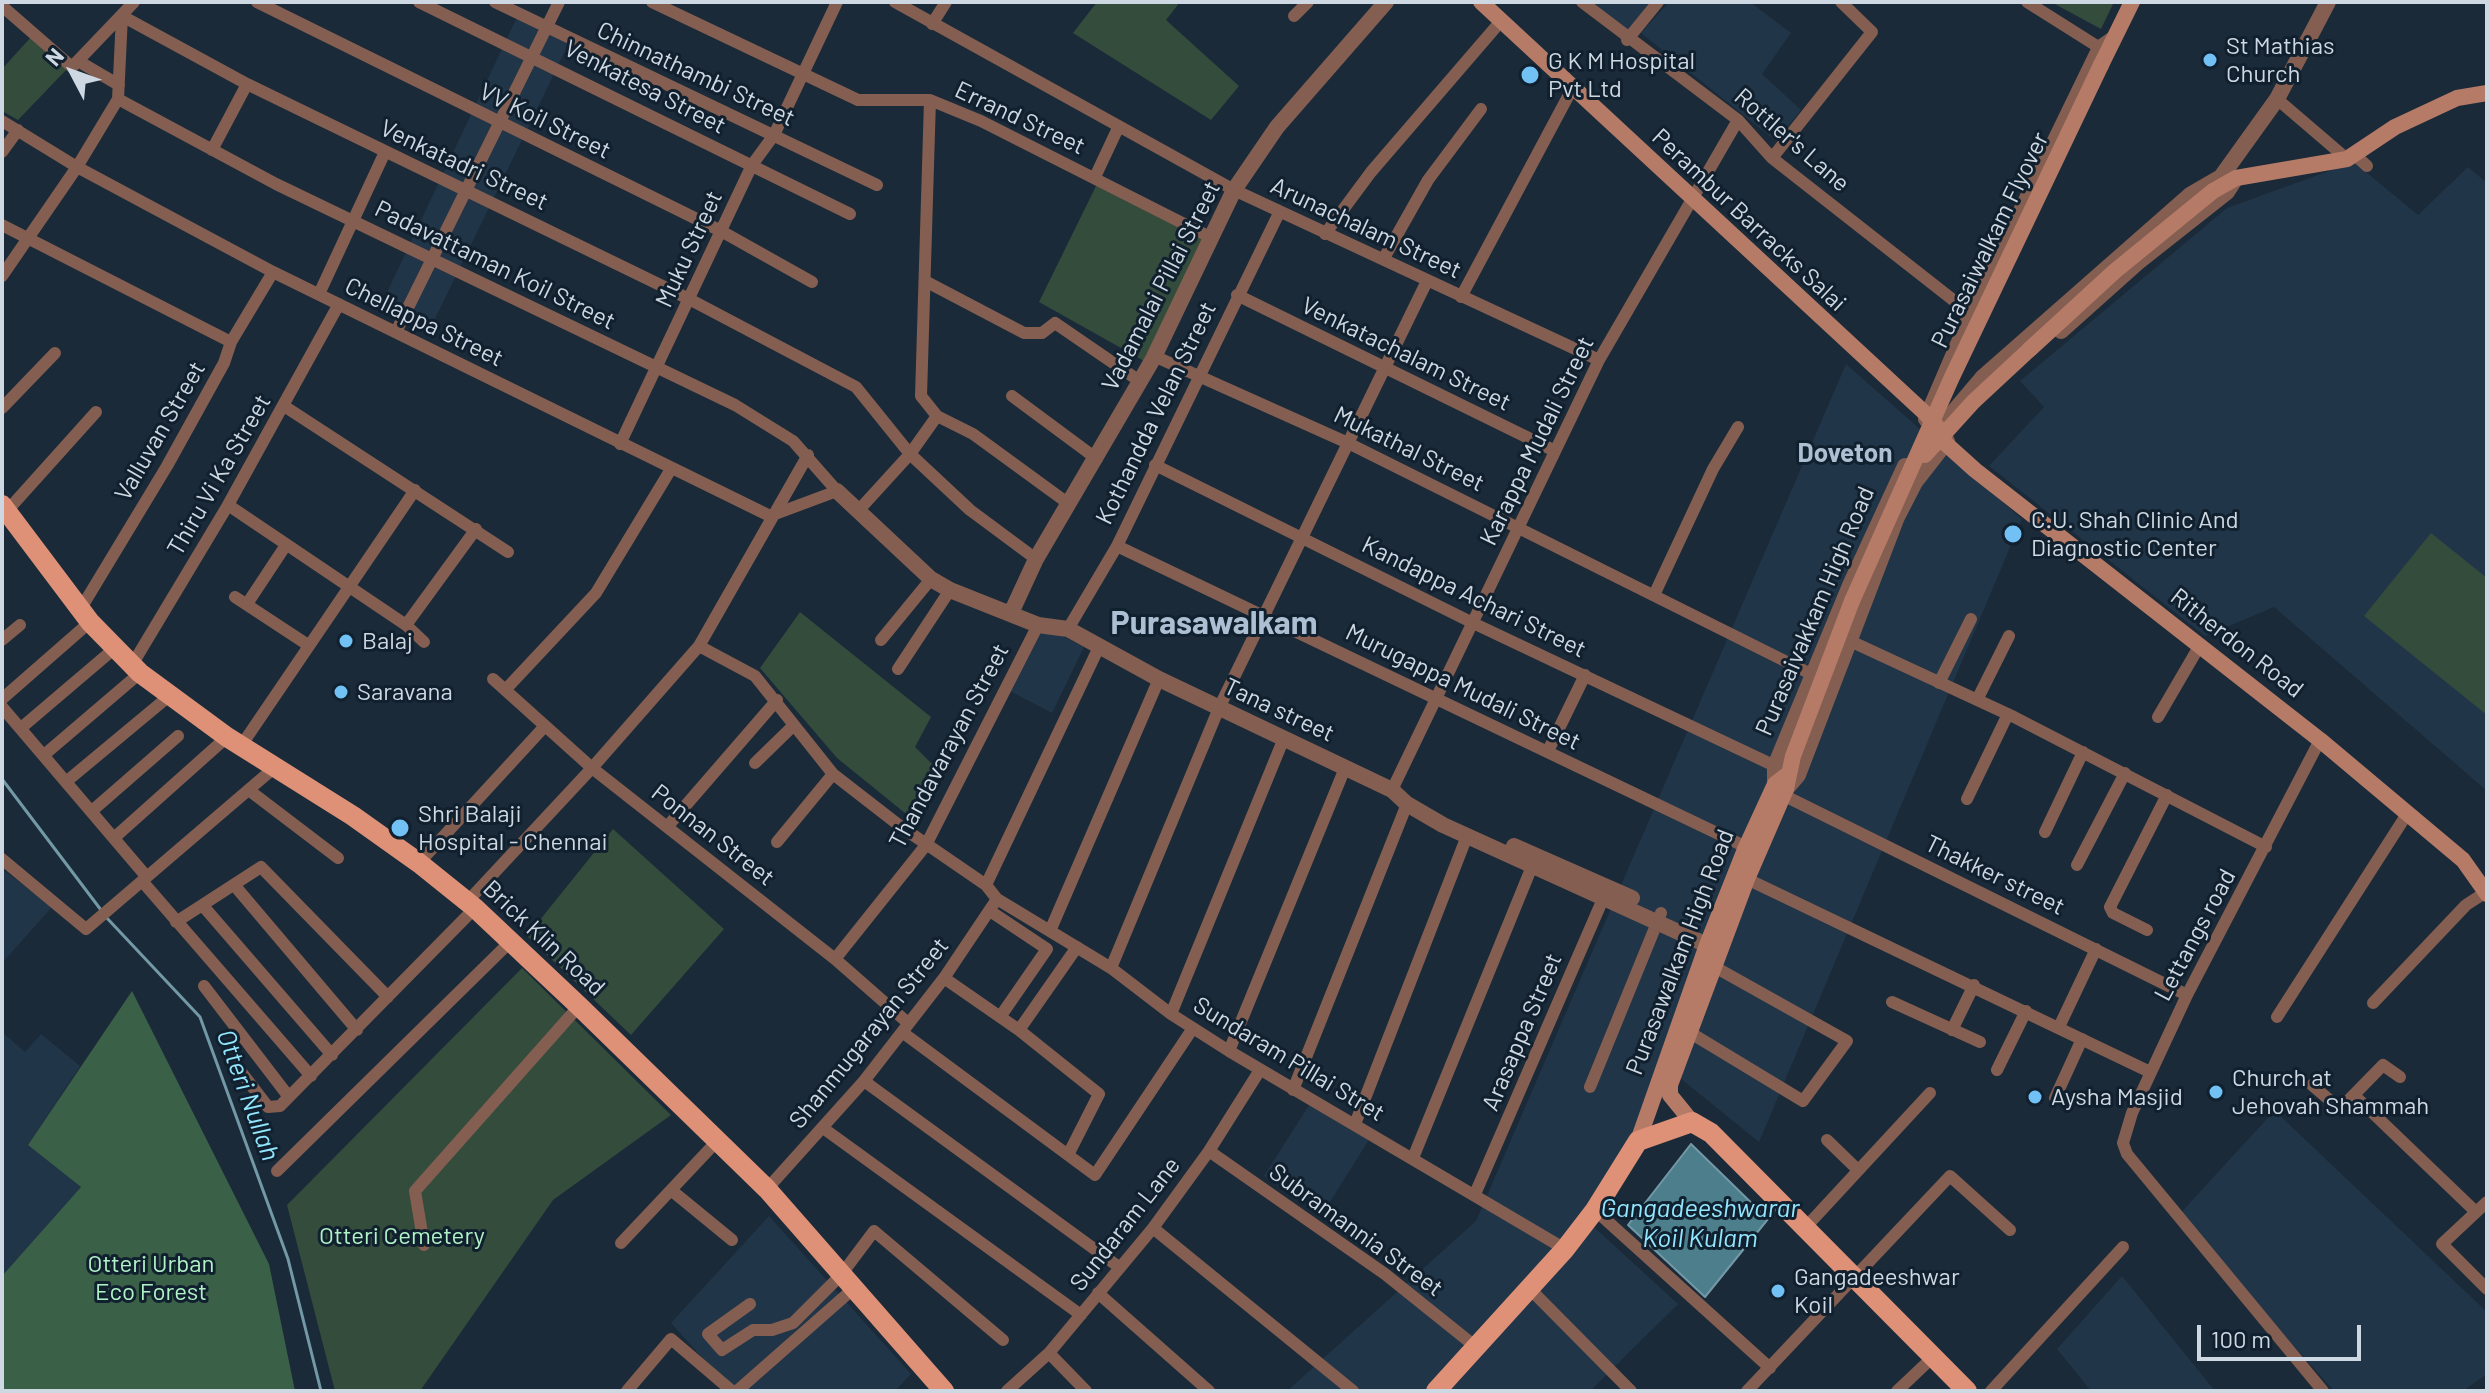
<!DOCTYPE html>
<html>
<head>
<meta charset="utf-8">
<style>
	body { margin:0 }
	#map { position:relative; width:2489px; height:1393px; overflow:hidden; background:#1a2a38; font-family:Barlow,sans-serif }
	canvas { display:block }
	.frame { position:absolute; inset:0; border:4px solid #ced8e2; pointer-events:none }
	.north { position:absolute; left:32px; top:32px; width:80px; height:80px; -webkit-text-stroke:6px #11202e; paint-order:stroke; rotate:311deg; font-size:22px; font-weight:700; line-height:32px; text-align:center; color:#ced8e2 }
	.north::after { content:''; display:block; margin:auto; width:28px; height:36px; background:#ced8e2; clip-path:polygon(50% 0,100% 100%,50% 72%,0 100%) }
	.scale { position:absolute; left:2197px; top:1325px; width:164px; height:36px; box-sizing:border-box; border:4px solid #ced8e2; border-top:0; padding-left:10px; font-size:24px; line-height:28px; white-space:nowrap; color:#ced8e2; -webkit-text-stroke:6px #11202e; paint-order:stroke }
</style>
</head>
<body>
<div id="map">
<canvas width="2489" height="1393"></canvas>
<div class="frame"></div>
<div class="north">N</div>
<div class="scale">100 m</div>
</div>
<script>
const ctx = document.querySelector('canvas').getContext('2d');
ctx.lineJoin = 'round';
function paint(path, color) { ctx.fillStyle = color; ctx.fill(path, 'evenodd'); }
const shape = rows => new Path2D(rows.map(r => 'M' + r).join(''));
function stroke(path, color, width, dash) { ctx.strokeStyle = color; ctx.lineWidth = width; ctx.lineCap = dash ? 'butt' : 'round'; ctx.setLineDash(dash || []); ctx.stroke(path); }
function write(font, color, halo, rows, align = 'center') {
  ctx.font = font + ' Barlow,sans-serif'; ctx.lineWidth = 6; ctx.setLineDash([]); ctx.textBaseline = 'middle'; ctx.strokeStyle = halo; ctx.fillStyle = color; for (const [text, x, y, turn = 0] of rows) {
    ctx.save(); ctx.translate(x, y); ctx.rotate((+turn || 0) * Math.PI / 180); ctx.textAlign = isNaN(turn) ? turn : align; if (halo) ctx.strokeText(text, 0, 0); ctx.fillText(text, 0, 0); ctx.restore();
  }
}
paint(shape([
	[1587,2,1653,2,1627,35],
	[1669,2,1750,2,1791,33,1762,74,1801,110,1776,141,1641,33],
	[517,17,570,41,431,327,381,305],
	[2354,162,2418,215,2468,167,2487,183,2487,791,2274,607,2205,636,1989,466,2044,407,2020,381,2227,208],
	[1846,364,2022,519,1759,1142,1670,1070,1583,1217,1678,1304,1590,1391,1287,1391,1476,1221],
	[1042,626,1084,647,1052,713,1010,691],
	[2,869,52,907,2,963],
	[2,1032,25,1052,41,1034,80,1066,28,1145,81,1187,2,1276],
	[2329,1052,2275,1111,2487,1312,2487,1374,2463,1391,2334,1391,2178,1216,2241,1147],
	[1311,1102,1370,1138,1323,1213,1264,1176],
	[769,1216,911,1374,895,1391,732,1391,671,1323],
	[2122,1276,2215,1391,2091,1391,2057,1349]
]), '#213548');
paint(shape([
	[1097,2,1180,2,1166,20,1239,86,1211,120,1073,33],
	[2051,2,2114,2,2101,29],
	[31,37,68,68,18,120,2,111,2,69],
	[1098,182,1209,240,1146,362,1039,302],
	[2431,533,2487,578,2487,715,2364,616],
	[800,612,931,717,915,747,942,774,916,822,837,758,760,668],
	[613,829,724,929,631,1035,527,936],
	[522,968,671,1115,553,1200,420,1391,335,1391,287,1205]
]), '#334c3c');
paint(shape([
	[132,991,269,1264,295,1391,2,1391,2,1276,81,1187,28,1145]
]), '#3b6048');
const water = shape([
	[1691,1144,1768,1219,1705,1297,1628,1225,1691,1144]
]);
paint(water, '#4c7e8c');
stroke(water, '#7399a6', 2);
stroke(shape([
	[2,779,101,910],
	[105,916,200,1017,288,1259,321,1391]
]), '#7399a6', 3);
stroke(shape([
	[257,2,721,231,812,282],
	[419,2,850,214],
	[495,2,877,185],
	[652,2,858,100,930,100,981,121,1212,238],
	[895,2,1234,190,1599,360],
	[1582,2,1738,120,1772,158,1971,314],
	[2027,2,2100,48],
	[2,6,72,67,134,2],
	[1294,16,1308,2],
	[932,24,946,2],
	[1627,40,1658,2],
	[78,61,119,85],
	[2277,99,2347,159],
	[2,121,77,167,273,272,770,516,837,491,793,441,735,405,276,184,118,99],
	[212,150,247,84],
	[2,152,18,130],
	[2354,154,2367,166],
	[1772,158,1872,32,1841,2],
	[1095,177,1118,128],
	[2,225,231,342],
	[1325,234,1371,172,1501,21],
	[1384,258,1428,180,1481,109],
	[2,276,77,167,118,99,122,16,247,84,689,299,856,387,910,454,970,510,1036,559],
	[925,281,1024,333,1042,333,1055,323,1141,382],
	[319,294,385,152],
	[1237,295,1555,451],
	[1461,297,1572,89],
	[396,332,559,2],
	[1154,356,1348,443,1813,675],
	[1012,396,1097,459],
	[284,406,508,552],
	[2,408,55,353],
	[937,416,973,434,1069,504],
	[620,444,752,165,774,135,837,2],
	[1155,465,1473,623,1775,766],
	[228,505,406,625,424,642],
	[7,511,96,412],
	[858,511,910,454,937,416,921,396,930,100],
	[1117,546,1746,847],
	[1655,593,1713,469,1738,427],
	[235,597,308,645],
	[247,604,286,545],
	[80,610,167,466,224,363,231,342,273,272],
	[406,625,476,529],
	[1068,629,1117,546,1279,213],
	[2,640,20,625],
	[881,640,931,579],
	[1848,640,2014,717,2266,847],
	[699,646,755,676,833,774,900,826,986,885,997,899,1111,968,1171,1014,1229,1051,1565,1249],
	[132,665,228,505,339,304],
	[898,669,950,590],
	[493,679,592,768,835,959,908,1023],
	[1939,683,1971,619],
	[507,688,596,593,671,469],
	[2,699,90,622],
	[1977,700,2009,636],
	[2,707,146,876],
	[2158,717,2200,645],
	[21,728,115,648],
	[2320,740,2187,995,2132,1113,2123,1143,2127,1154,2323,1391],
	[241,746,415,490],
	[1548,751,1585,675],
	[44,755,140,673],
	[755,763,793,726],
	[67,781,168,697],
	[1392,790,1599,360,1738,120],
	[250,791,338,858],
	[1783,795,2187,995],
	[1967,799,2008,714],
	[93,810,178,736],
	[667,827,777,700],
	[2045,832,2083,752],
	[115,837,227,737],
	[777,842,833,774],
	[2,859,86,929,274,768],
	[419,863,545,726],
	[2077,865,2125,773],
	[1747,879,2150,1072],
	[142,881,311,1076],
	[986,885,1099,647],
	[235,886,357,1030],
	[467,902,592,768,699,646,808,455],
	[204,907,332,1055],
	[990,911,1047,949,1000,1017],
	[176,922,261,867,388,997],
	[2147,930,2113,913,2110,907,2167,795],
	[1050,931,1159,679],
	[835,959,926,845,1038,625],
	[1111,968,1219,708,1427,281],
	[944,978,1019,1030,1099,1094,1068,1155],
	[204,986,289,1097],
	[1892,1002,1980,1042],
	[2373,1003,2466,905,2486,892],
	[1171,1014,1284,738],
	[2277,1017,2407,814],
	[2059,1027,2096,949],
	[1019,1030,1077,947],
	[1952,1030,1974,985],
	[902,1032,1095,1175,1193,1028],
	[1689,1032,1803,1101,1847,1041,1713,966],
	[1229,1051,1345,768],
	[235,1064,268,1107,280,1106,475,908],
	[1997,1070,2026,1011],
	[864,1081,1119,1267],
	[2312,1085,2340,1109,2383,1065,2400,1077],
	[1590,1087,1661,913],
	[1293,1090,1407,804],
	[2355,1096,2476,1212],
	[2055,1098,2082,1039],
	[1355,1124,1467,836],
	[823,1128,1081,1315],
	[1827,1140,1858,1170],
	[1209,1151,1385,1274,1476,1347],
	[1413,1158,1535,859],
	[277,1171,509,943],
	[767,1189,864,1081,944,978,997,899],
	[671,1190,732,1240],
	[1475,1194,1606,892],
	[2487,1202,2442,1244,2487,1289],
	[1595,1210,1770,1368],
	[1153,1228,1353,1391],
	[1805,1228,1930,1093],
	[621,1243,719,1139],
	[424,1245,415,1191,579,1006],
	[1531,1290,1631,1391],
	[1098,1293,1209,1391],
	[750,1304,708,1334,722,1350,753,1330,772,1330,793,1323,841,1275,874,1231,1003,1340],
	[1049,1353,1086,1391],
	[627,1391,671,1339,732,1391],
	[737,1391,853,1289],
	[1007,1391,1049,1353,1153,1228,1209,1151,1260,1070],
	[1747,1391,1950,1176,2010,1230],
	[1897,1391,1933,1357],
	[1991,1391,2123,1247]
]), '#835e51', 12);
stroke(shape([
	[2221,177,2277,99,2328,2],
	[1926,419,1971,314,2100,48,2113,39],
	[1939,429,1983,377,2190,195,2221,177,2236,178,2227,192,2137,263,2061,331],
	[837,491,931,579,950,590,1038,625,1068,629,1159,679,1392,790,1407,804,1443,825,1718,950],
	[1011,613,1036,559,1153,359,1234,190,1277,127,1386,2],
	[1775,784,1775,766,1851,583,1905,466],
	[1786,789,1798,775,1897,517,1915,482,1947,441],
	[1514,846,1632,898]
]), '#835e51', 16);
stroke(shape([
	[1481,2,1927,415,1939,429,1945,443,1975,470,2320,740,2463,860,2487,894],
	[2101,65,2132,2],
	[2030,349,2115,271,2213,191,2236,178,2347,159,2395,127,2457,98,2487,93],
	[1692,1122,1670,1095,1670,1085,1747,879,1786,789,1793,756,1852,601],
	[1638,1141,1707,945,1746,847,1775,784,1788,774]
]), '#b67b67', 16);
stroke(shape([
	[2,505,90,622,140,673,227,737,353,816,419,863,475,908,579,1006,767,1189,944,1391],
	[1436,1391,1565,1249,1595,1210,1638,1141,1692,1122,1711,1133,1967,1391]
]), '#de9177', 20);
stroke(shape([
	[1925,455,1973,402,2030,349],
	[1852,601,1952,377,2101,65]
]), '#b67b67', 16);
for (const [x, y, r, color] of [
	[2210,60,8,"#71c1f5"],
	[1530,75,10,"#71c1f5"],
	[2013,534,10,"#71c1f5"],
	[346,641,8,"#71c1f5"],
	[341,692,8,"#71c1f5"],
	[400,828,10,"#71c1f5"],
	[2216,1092,8,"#71c1f5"],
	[2035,1097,8,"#71c1f5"],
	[1778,1291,8,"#71c1f5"]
]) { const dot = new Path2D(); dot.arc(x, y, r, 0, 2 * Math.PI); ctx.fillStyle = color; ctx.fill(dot); stroke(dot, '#11202e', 3); }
write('24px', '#ced8e2', '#11202e', [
	["St Mathias",2226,46],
	["Church",2226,74],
	["G K M Hospital",1548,61],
	["Pvt Ltd",1548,89],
	["C.U. Shah Clinic And",2031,520],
	["Diagnostic Center",2031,548],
	["Balaj",362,641],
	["Saravana",357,692],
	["Shri Balaji",418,814],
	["Hospital - Chennai",418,842],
	["Church at",2232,1078],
	["Jehovah Shammah",2232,1106],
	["Aysha Masjid",2051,1097],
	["Gangadeeshwar",1794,1277],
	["Koil",1794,1305]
], 'left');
write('24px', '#ced8e2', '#11202e', [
	["Chinnathambi Street",696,74,25],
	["Venkatesa Street",645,87,27],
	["Errand Street",1020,118,25],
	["VV Koil Street",545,121,26],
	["Rottler's Lane",1792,140,41],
	["Venkatadri Street",464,165,25],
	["Perambur Barracks Salai",1749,220,43],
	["Arunachalam Street",1366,228,25],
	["Purasaiwalkam Flyover",1990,240,-64],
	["Muku Street",689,249,-65],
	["Padavattaman Koil Street",495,265,26],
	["Vadamalai Pillai Street",1161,286,-63],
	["Chellappa Street",424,322,26],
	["Venkatachalam Street",1406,354,26],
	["Kothandda Velan Street",1156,413,-64],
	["Valluvan Street",160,431,-60],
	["Karappa Mudali Street",1537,441,-64],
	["Mukathal Street",1409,449,26],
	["Thiru Vi Ka Street",219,475,-60],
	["Kandappa Achari Street",1474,597,26],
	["Purasaivakkam High Road",1815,611,-67],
	["Ritherdon Road",2237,643,38],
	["Murugappa Mudali Street",1463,687,26],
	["Tana street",1279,710,25],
	["Thandavarayan Street",949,746,-62],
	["Ponnan Street",713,835,38],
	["Thakker street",1995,875,26],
	["Lettangs road",2195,935,-62],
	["Brick Klin Road",544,938,43],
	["Purasawalkam High Road",1680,952,-69],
	["Arasappa Street",1522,1032,-67],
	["Shanmugarayan Street",869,1033,-51],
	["Sundaram Pillai Stret",1289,1059,31],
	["Sundaram Lane",1125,1224,-52],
	["Subramannia Street",1356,1230,36]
]);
write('24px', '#b1f2c7', '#11202e', [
	["Otteri Cemetery",402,1236],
	["Otteri Urban",151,1264],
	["Eco Forest",151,1292]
]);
write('bold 26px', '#adc0d3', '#11202e', [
	["Doveton",1845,453]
]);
write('italic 26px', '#92e7ff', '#11202e', [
	["Otteri Nullah",248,1095,70],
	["Gangadeeshwarar",1700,1208],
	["Koil Kulam",1700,1238]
]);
write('bold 32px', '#adc0d3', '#11202e', [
	["Purasawalkam",1214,623]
]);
</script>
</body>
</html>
